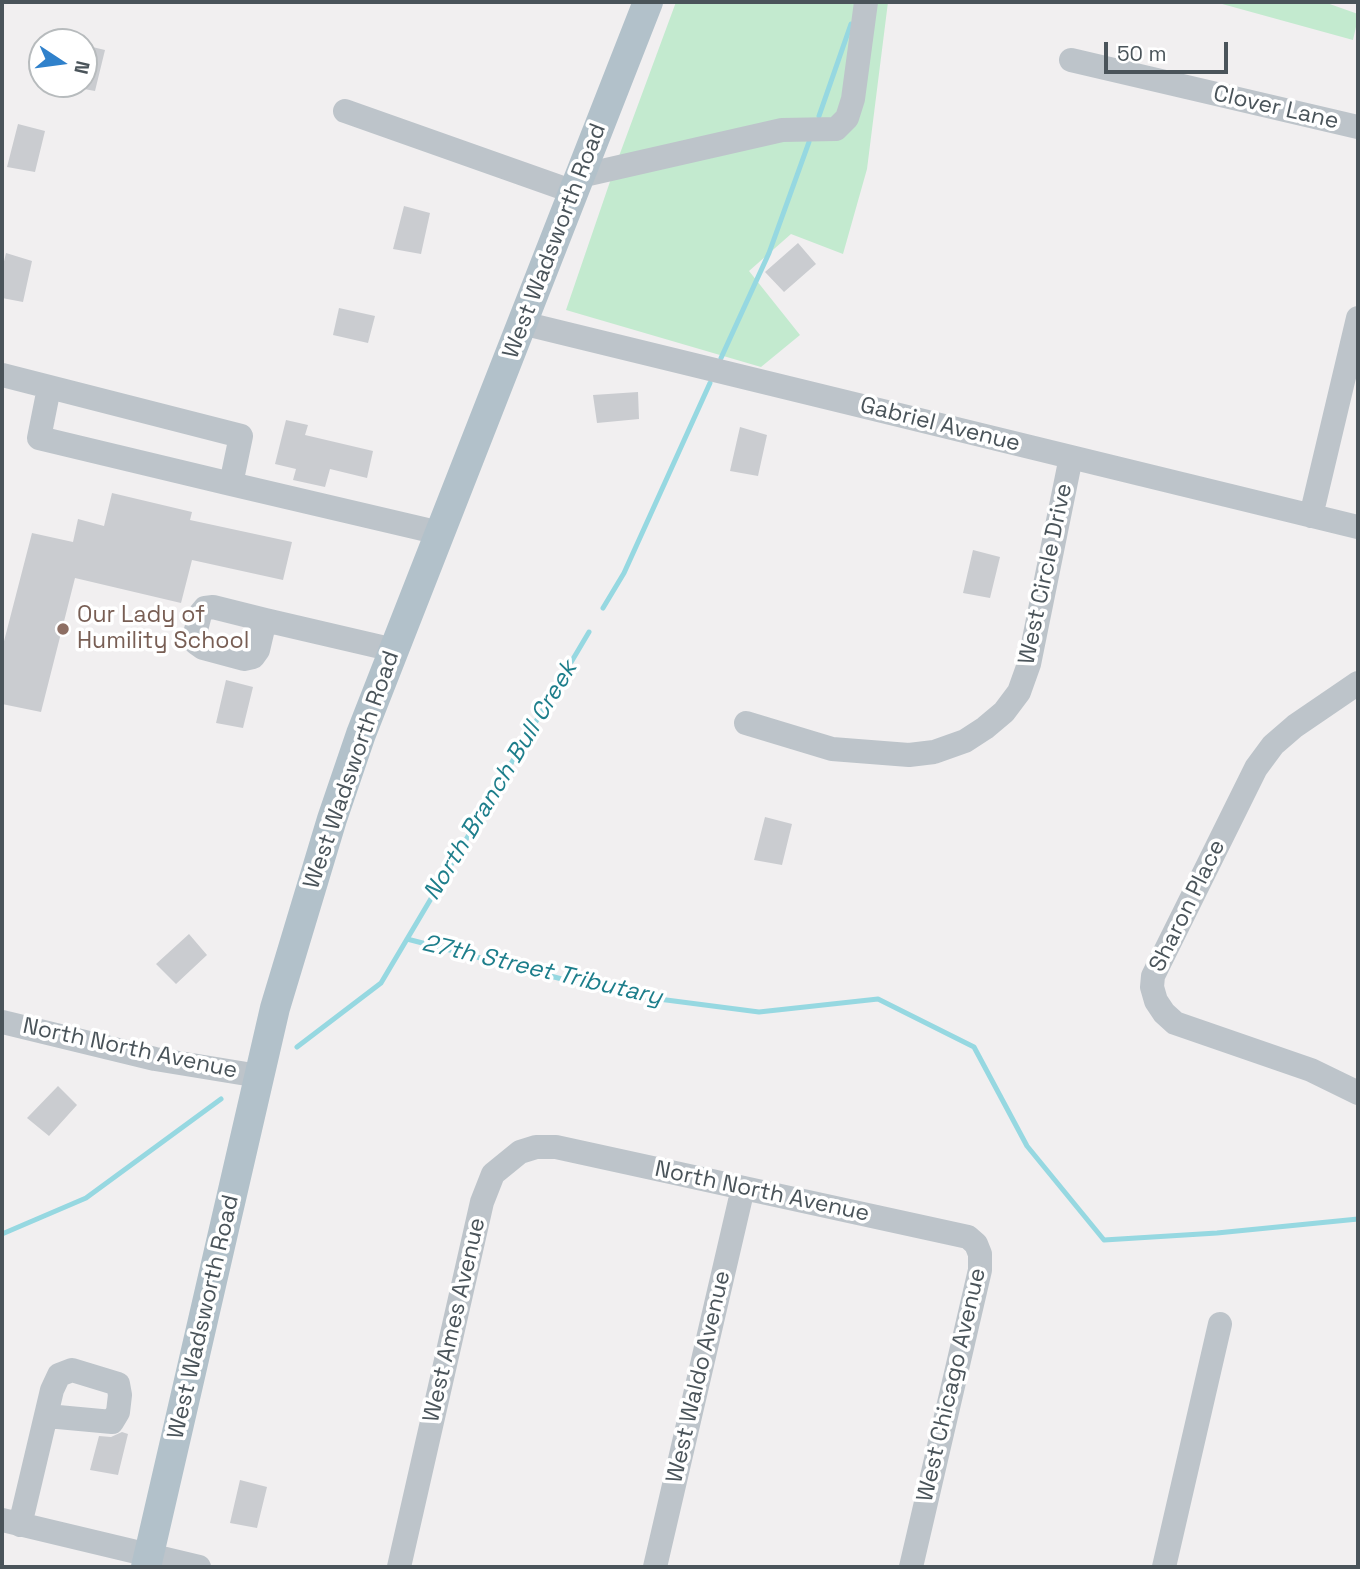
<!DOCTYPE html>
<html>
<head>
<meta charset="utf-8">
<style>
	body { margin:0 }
	#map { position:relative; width:1360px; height:1569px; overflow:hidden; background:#f1eff0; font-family:"Space Grotesk",sans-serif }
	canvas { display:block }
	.frame { position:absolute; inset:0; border:4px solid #4a545a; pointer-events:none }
	.north { position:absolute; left:28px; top:28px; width:70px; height:70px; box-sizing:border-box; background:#fff; border:2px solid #b7bbbd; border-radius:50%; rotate:103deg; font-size:19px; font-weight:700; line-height:28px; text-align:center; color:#4a545a }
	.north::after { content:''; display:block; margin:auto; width:24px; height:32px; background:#3081cb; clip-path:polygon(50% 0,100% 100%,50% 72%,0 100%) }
	.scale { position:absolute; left:1104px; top:42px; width:124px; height:32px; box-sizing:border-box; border:4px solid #4a545a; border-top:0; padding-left:9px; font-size:21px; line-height:24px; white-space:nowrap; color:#4a545a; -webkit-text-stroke:5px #fff; paint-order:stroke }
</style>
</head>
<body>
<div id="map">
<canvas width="1360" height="1569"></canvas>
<div class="frame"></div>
<div class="north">N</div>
<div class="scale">50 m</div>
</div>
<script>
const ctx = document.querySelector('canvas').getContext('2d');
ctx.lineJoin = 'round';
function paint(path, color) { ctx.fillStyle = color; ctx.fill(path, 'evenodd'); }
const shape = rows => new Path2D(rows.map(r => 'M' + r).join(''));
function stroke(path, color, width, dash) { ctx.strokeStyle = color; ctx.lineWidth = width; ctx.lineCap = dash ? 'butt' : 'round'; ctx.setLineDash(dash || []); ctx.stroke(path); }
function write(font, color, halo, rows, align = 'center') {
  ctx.font = font + ' "Space Grotesk",sans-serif'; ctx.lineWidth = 7; ctx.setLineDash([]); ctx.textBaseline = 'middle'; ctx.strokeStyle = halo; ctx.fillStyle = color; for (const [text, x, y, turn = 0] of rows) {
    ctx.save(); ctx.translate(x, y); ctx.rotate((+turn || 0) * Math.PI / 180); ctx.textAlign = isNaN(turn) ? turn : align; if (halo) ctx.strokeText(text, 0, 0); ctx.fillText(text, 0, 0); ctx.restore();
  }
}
paint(shape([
	[676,2,888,2,867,169,843,254,791,234,749,271,800,335,761,367,566,310,615,167],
	[1215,2,1324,2,1358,14,1358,18,1353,40]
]), '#c3eacf');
stroke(shape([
	[819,116,851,24],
	[721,358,769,253,809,142],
	[603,608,624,573,710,383],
	[407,939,620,994,759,1012,878,999,974,1047,1027,1146,1104,1240,1217,1233,1358,1219],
	[297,1047,381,983,589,632],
	[2,1234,86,1198,221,1099]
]), '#96d8e1', 5);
paint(shape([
	[84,45,105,50,95,91,84,89],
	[18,124,45,131,35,172,7,167],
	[404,206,430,213,421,254,393,249],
	[798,243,816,264,784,292,765,272],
	[6,253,32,261,23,302,2,298,2,270],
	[339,308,375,316,368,343,333,335],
	[638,392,639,419,597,423,593,395],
	[286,420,308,425,305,435,373,451,367,478,330,469,325,487,293,480,296,469,275,464],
	[740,427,767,435,758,476,730,471],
	[112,493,192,512,190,520,292,542,283,580,192,560,181,603,75,578,41,712,2,704,2,649,32,533,73,542,78,519,104,526],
	[973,550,1000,557,990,598,963,593],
	[226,680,253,687,243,728,216,723],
	[765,817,792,824,782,865,754,860],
	[189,934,207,955,176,984,156,964],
	[58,1086,77,1105,49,1136,27,1118],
	[122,1432,128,1434,118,1475,90,1470,99,1436,111,1437],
	[240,1480,267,1487,257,1528,230,1523]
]), '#caccd0');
stroke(shape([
	[1071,60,1358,127],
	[345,111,574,192],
	[580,176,782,130,836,129,847,118,853,99,866,2],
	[522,323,1358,527],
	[2,375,241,436,231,484,440,533],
	[49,388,39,438,231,484],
	[1311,516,1358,318],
	[265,620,258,650,253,657,244,659,203,648,196,643,195,634,200,614,205,608,213,607,265,620,394,650],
	[1358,683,1295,726,1273,745,1256,768,1153,976,1152,987,1156,1001,1164,1013,1175,1023,1311,1070,1358,1093],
	[746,723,832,749,909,755,934,752,965,741,985,728,1004,712,1019,692,1029,664,1071,457],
	[2,1022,155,1059,259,1076],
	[2,1520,199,1567],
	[20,1525,52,1390,59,1375,72,1370,118,1384,120,1395,118,1412,112,1422,47,1416],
	[399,1567,482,1202,493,1174,520,1152,536,1147,556,1147,968,1237,976,1244,980,1254,980,1270,911,1567],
	[655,1567,743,1188],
	[1164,1567,1220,1324]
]), '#bdc4ca', 24);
stroke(shape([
	[146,1567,275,1008,332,819,361,734,648,2]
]), '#b2c1ca', 30);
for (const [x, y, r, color] of [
	[63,629,7,"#8d6e63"]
]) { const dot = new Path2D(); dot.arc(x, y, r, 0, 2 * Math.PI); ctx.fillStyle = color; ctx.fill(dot); stroke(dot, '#fff', 2.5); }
write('23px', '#4a545a', '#fff', [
	["Clover Lane",1276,108,13],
	["West Wadsworth Road",555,241,-69],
	["Gabriel Avenue",940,425,14],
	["West Circle Drive",1046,574,-78],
	["West Wadsworth Road",352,770,-71],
	["Sharon Place",1188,906,-64],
	["North North Avenue",130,1049,12],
	["North North Avenue",762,1192,12],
	["West Wadsworth Road",204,1317,-77],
	["West Ames Avenue",455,1320,-77],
	["West Waldo Avenue",699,1377,-77],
	["West Chicago Avenue",952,1385,-77]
]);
write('23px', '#785e54', '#fff', [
	["Our Lady of",77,616],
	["Humility School",77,642]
], 'left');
write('italic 24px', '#1d7e8b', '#fff', [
	["North Branch Bull Creek",501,781,-59],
	["27th Street Tributary",542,971,13]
]);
</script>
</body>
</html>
